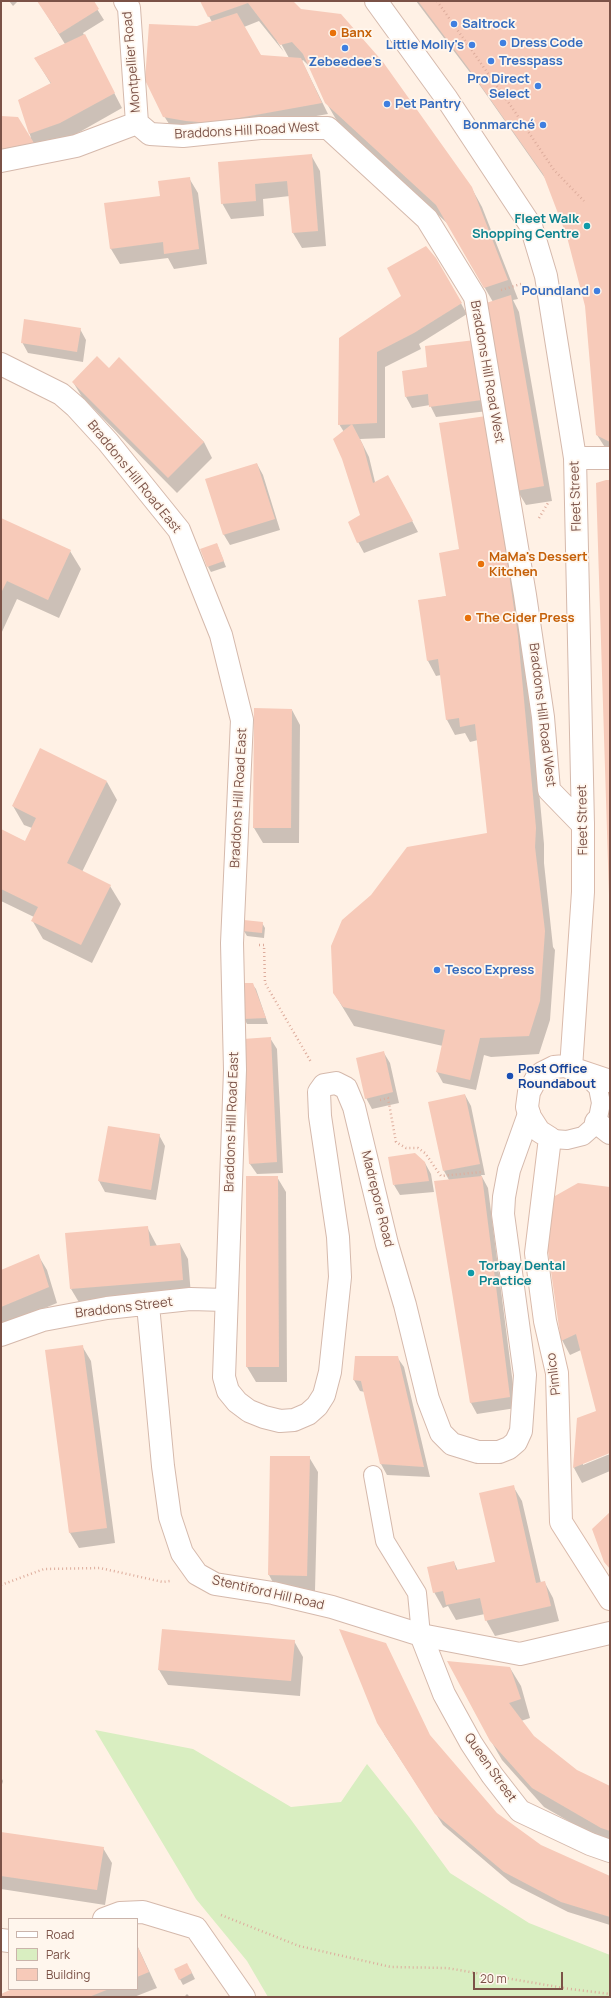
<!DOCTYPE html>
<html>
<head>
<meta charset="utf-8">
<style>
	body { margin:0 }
	#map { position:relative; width:611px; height:1998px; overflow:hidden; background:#fff1e5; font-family:Manrope,sans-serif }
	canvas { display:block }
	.frame { position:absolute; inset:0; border:2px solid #7b5247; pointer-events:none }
	.legend { position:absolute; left:8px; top:1918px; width:130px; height:72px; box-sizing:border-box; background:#fff6ed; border:1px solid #cab4ab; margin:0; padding:5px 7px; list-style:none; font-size:12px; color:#7b5247 }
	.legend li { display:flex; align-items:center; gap:8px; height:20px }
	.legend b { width:20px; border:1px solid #cab4ab }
	.scale { position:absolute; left:473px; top:1972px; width:90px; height:18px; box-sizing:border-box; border:2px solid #7b5247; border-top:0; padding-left:5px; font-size:12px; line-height:14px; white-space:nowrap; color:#7b5247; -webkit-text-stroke:3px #fff6ed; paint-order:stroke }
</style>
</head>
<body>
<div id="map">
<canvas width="611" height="1998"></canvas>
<div class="frame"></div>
<ul class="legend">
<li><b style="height:5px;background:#fff"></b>Road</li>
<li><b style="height:11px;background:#d9eec1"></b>Park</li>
<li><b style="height:11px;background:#f7cab9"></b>Building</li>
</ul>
<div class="scale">20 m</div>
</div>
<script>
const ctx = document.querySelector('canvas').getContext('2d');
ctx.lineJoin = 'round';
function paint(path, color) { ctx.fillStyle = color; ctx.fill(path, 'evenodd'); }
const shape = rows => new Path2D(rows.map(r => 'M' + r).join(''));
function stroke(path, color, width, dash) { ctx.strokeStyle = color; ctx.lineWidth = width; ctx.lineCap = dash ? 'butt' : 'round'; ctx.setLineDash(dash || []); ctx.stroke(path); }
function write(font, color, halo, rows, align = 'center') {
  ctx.font = font + ' Manrope,sans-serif'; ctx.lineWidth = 3.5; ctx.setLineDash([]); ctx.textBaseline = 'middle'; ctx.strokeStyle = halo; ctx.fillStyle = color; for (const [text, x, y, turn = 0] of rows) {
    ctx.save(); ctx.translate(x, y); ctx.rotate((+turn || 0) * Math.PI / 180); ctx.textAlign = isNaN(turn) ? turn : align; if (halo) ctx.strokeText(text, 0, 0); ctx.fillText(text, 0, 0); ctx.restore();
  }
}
paint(shape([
	[95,1730,193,1749,291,1807,341,1802,367,1764,409,1817,450,1873,529,1923,610,1955,610,1997,268,1997,247,1961,196,1899]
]), '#d9eec1');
paint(shape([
	[9,1,18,1,13,6],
	[38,1,92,1,104,20,83,33,122,108,69,138,1,159,1,117,31,138,19,100,51,84,35,58,65,44],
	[201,1,291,1,471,187,482,207,518,299,513,300,519,312,552,501,526,505,517,490,493,302,448,224,337,121,326,102,310,67,303,60,302,61,328,114,217,133,171,127,164,116,198,27,212,22],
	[259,21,284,52,277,41,279,40,289,58,261,56,244,27],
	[416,1,610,1,610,455,597,435,586,305,568,237,547,181,481,87],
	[311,155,320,171,326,246,302,248,293,233,290,196,263,199,264,216,231,219,222,203,219,163],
	[189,178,198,193,207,264,174,269,168,258,120,264,111,249,105,204,161,197],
	[436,259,467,314,419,344,421,349,385,367,385,438,360,439,369,457,375,482,394,487,418,532,364,553,358,542,361,516,344,432,339,424,403,297],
	[80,329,86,340,83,362,28,353,22,342],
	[474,341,488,411,436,417,430,405,412,408,406,397,428,368],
	[119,358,204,442,212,458,177,493,82,397,73,382,109,369],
	[486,417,526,652,544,844,544,863,553,947,555,950,550,1020,539,1054,491,1057,484,1055,476,1090,443,1083,437,1072,443,1046,354,1026,334,993,488,834,478,740,470,742,465,733,455,735,447,720,441,675,436,676,428,661,419,601,447,596,461,550],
	[257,464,263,475,280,530,230,545,224,535,207,480],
	[606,481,610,481,610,897,597,484],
	[1,519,70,551,81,569,59,618,17,599,1,634],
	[217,544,226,567,211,572,208,567],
	[292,710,300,725,299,843,263,843,254,828],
	[107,782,117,800,82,872,110,886,121,904,92,963,43,939,32,920,34,917,1,901,1,830,26,842,32,828,24,825,13,806],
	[262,923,265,928,264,938,247,936,244,931],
	[252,984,256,989,268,1024,247,1024,244,1018],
	[270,1038,277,1049,283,1173,257,1174,250,1164],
	[384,1053,390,1063,399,1103,372,1109,366,1098],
	[465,1095,471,1106,485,1175,481,1175,488,1188,516,1408,477,1414,471,1403,435,1182,449,1180,444,1171],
	[159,1135,165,1146,156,1200,105,1192,99,1181],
	[425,1163,431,1174,434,1192,400,1195,394,1185],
	[277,1177,286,1192,287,1382,256,1382,247,1367],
	[610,1188,610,1452,583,1463,583,1465,610,1454,610,1471,582,1483,574,1468,597,1412,581,1350,570,1355,562,1340],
	[147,1227,157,1246,180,1244,188,1259,191,1295,80,1304,71,1289],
	[38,1255,47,1270,57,1303,1,1326,1,1271],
	[82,1346,91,1361,115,1543,79,1548,70,1533],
	[356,1357,397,1357,404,1367,430,1477,387,1475,381,1464,365,1392,360,1391,354,1380],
	[309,1457,318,1472,315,1591,277,1590,269,1575],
	[513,1486,522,1501,541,1583,545,1583,553,1598,559,1621,495,1636,486,1620,485,1614,456,1620,448,1606,443,1608,434,1592,454,1562,458,1571,496,1562],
	[294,1641,303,1657,300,1696,168,1685,159,1670],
	[385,1644,431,1739,496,1814,541,1846,610,1877,610,1925,568,1912,511,1883,443,1825,384,1734],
	[510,1668,521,1686,530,1718,521,1721,533,1737,577,1771,610,1787,610,1845,544,1807,502,1760,491,1741],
	[1,1777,3,1781,1,1788],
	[1,1833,103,1848,112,1863,105,1905,1,1889],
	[137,1945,157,1988,134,1997,1,1997,1,1995,15,1989,137,1989],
	[190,1969,195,1979,183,1985,175,1970],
	[187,1994,190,1997,184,1997]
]), '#0003');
paint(shape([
	[37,1,94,1,99,9,59,34],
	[200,1,293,1,301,9,341,14,383,62,472,187,508,280,484,288,436,205,325,103,303,54,292,42,280,45,248,3,208,17],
	[418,1,610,1,610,442,596,435,585,306,567,237,543,174,469,69],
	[237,13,261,55,301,58,322,103,211,123,186,121,163,117,145,80,149,24,197,26],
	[85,34,115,93,60,123,29,134,18,100,51,83,34,58],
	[1,116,18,117,34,143,1,149],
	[312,154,318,231,292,233,287,181,255,184,256,201,221,204,218,162],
	[190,177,199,249,164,254,163,242,110,249,104,203,160,196,158,181],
	[426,246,436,258,462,303,414,333,377,352,377,423,338,425,339,338,401,296,387,268],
	[511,295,544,486,516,491,483,304],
	[24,319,81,328,77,352,21,343],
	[475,340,482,400,429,407,428,394,405,397,402,371,427,367,425,346],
	[97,356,109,368,119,357,204,442,168,478,72,382],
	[486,416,518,636,536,828,535,847,545,931,540,1001,529,1036,480,1038,470,1080,436,1072,445,1030,343,1007,333,993,331,946,342,920,371,895,407,847,487,833,475,724,460,727,459,718,446,720,438,659,427,661,418,600,446,596,439,553,459,549,439,423],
	[352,424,363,445,373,483,388,475,413,521,357,543,348,522,360,515,342,459,333,439],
	[257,463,275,519,223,535,205,479],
	[606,480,610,480,609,895,596,483],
	[1,518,71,550,48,600,7,581,1,593],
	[217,543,224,561,207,567,200,549],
	[254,708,292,709,291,828,253,828],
	[40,748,107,781,67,863,111,885,81,945,31,921,38,907,1,889,1,829,25,841,36,818,12,806],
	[244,920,263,922,262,933,243,931],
	[242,983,253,983,266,1018,243,1019],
	[271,1037,277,1162,249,1164,243,1039],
	[384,1051,393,1092,365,1099,356,1058],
	[465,1094,480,1164,443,1171,428,1102],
	[108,1126,160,1134,151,1190,98,1181],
	[415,1153,425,1162,429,1181,393,1185,388,1157],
	[246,1176,278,1176,279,1367,246,1367],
	[482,1176,510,1397,470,1403,434,1181],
	[578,1183,610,1187,610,1453,573,1468,577,1418,596,1411,576,1334,561,1341,547,1244,548,1212,555,1196],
	[148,1226,150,1246,180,1243,183,1280,70,1289,65,1233],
	[39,1254,49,1287,1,1307,1,1270],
	[83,1345,107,1528,69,1533,45,1350],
	[355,1356,398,1356,424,1467,380,1464,361,1381,353,1380],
	[270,1456,310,1456,307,1576,268,1575],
	[514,1485,536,1583,545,1581,551,1606,485,1621,480,1598,446,1605,443,1591,433,1593,427,1567,454,1561,456,1570,495,1562,479,1493],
	[610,1512,610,1569,604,1562,592,1529],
	[162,1629,295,1640,291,1681,158,1670],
	[339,1629,386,1643,430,1735,497,1813,541,1845,610,1876,610,1917,561,1902,504,1872,435,1814,377,1723],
	[447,1661,510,1667,521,1699,509,1703,534,1736,577,1770,610,1786,610,1831,601,1828,532,1788,490,1741],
	[1,1832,104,1847,97,1890,1,1876],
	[137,1945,149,1972,137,1977],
	[187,1963,192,1973,179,1980,174,1969],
	[12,1989,109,1989,89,1997,1,1997,1,1994]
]), '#f7cab9');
const lane = shape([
	[553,1139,567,1140,583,1136,592,1128,598,1118,601,1103,598,1088,581,1071],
	[373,1475,385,1541,417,1593,421,1635]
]);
const street = shape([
	[125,1,129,8,137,123],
	[376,1,447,99,531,226,546,276,575,458,583,825],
	[137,123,150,134,183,136,260,128,328,128,427,219,475,297,525,595,543,717,549,790,583,825],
	[1,161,76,146,137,123],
	[1,364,61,394,76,407,108,442,179,530,221,635,242,720,232,943,235,1070,224,1377,228,1391,237,1402,249,1411,264,1417,280,1421,294,1420,308,1414,317,1406,324,1395,330,1372,340,1277,338,1237,320,1116,319,1092,324,1085,336,1083,346,1088,354,1107,387,1244,405,1305,428,1399,441,1433,452,1444,478,1452,499,1452,509,1448,516,1442,521,1431,525,1375,503,1214,504,1197,509,1170,529,1114],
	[575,458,610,458],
	[596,1122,610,1133],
	[148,1305,163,1466,170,1517,182,1553,197,1574,215,1584,273,1593,332,1607,421,1635,520,1654,610,1633],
	[1,1335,43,1320,107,1308,190,1299,226,1300],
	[421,1635,444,1694,471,1743,492,1775,520,1811,590,1844,610,1851],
	[104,1919,120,1913,143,1912,196,1928,244,1997],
	[1,1940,9,1941]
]);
const secondary = shape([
	[571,1068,583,892,583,825],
	[610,1081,565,1066,554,1067,542,1073,536,1079,529,1092,527,1107,530,1117,539,1131,550,1138,536,1253,545,1321,557,1373,561,1522,610,1599]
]);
stroke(lane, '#d5b9ac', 20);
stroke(street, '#d5b9ac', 24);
stroke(secondary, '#dabaab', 24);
stroke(shape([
	[437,1,511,106,554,170,584,201],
	[501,290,521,284],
	[539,518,548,503],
	[259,945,264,945,265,983,311,1062],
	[380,1100,388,1098,396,1142,406,1148,418,1148,425,1153,441,1176,481,1172],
	[1,1585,44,1569,100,1568,163,1582,170,1581],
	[221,1915,299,1946,391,1967,447,1968,570,1989,610,1994]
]), '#ddac9c', 2.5, [1, 3]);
stroke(lane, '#fff', 18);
stroke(street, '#fff', 22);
stroke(secondary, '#fff', 22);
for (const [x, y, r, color] of [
	[454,24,4,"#3f7fe0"],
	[333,33,4,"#e8710a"],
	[503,43,4,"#3f7fe0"],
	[472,45,4,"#3f7fe0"],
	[345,48,4,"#3f7fe0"],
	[491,61,4,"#3f7fe0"],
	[538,86,4,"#3f7fe0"],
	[387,104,4,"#3f7fe0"],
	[543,125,4,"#3f7fe0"],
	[587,226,4,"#0f9aa8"],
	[597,291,4,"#3f7fe0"],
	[481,564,4,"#e8710a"],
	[468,618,4,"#e8710a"],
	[437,970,4,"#3f7fe0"],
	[510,1076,4,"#1a4fb4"],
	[471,1273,4,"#0f9aa8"]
]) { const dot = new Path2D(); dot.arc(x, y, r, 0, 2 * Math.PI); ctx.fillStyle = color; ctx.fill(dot); stroke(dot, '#fff6ed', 1.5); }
write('bold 13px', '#366cbe', '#fff6ed', [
	["Saltrock",462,24],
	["Dress Code",511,43],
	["Little Molly's",464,45,"right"],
	["Tresspass",499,61],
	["Zebeedee's",345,62,"center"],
	["Pro Direct",530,79,"right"],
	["Select",530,94,"right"],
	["Pet Pantry",395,104],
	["Bonmarché",535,125,"right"],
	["Poundland",589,291,"right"],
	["Tesco Express",445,970]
], 'left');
write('bold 13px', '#c56008', '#fff6ed', [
	["Banx",341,33],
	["MaMa's Dessert",489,557],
	["Kitchen",489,572],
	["The Cider Press",476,618]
], 'left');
write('13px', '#7b5247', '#fff6ed', [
	["Montpellier Road",132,62,-95],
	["Braddons Hill Road West",247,131,-3],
	["Braddons Hill Road West",487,372,80],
	["Braddons Hill Road East",134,477,51],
	["Fleet Street",576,496,-92],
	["Braddons Hill Road West",542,715,83],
	["Braddons Hill Road East",239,798,-87],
	["Fleet Street",583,820,-91],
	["Braddons Hill Road East",232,1122,-88],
	["Madrepore Road",377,1199,76],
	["Braddons Street",124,1308,-7],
	["Pimlico",554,1374,-97],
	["Stentiford Hill Road",268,1593,13],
	["Queen Street",490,1768,55]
]);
write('bold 13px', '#0d838f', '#fff6ed', [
	["Fleet Walk",579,219],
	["Shopping Centre",579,234],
	["Torbay Dental",479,1266,"left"],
	["Practice",479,1281,"left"]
], 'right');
write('bold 13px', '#164399', '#fff6ed', [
	["Post Office",518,1069],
	["Roundabout",518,1084]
], 'left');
</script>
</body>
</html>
